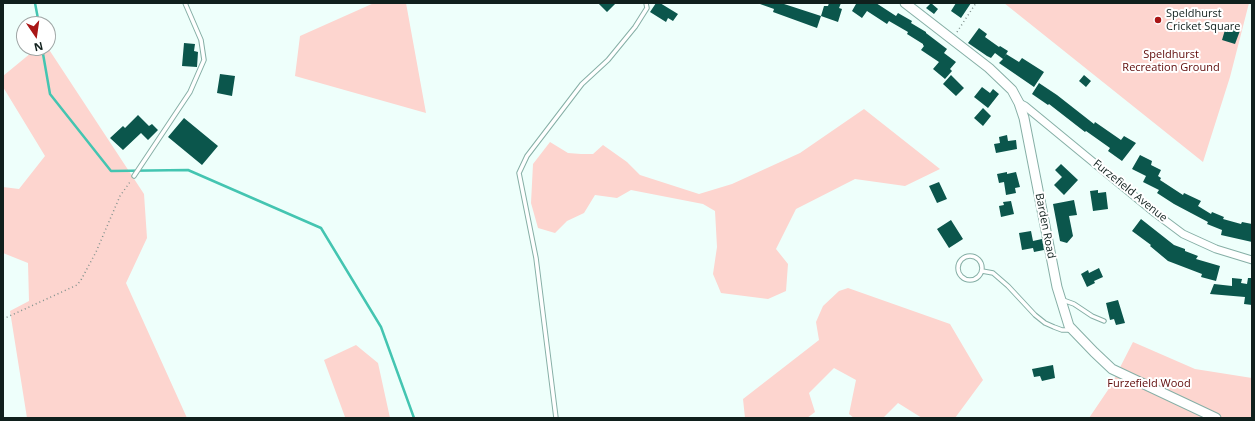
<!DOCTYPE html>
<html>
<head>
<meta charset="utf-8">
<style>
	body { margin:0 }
	#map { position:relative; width:1255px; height:421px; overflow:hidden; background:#eefffb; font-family:"Open Sans",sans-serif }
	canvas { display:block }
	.frame { position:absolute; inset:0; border:4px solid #10201d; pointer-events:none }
	.north { position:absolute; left:16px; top:16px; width:40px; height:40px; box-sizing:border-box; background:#fff; border:1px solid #9fa6a5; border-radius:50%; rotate:167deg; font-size:11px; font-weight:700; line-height:16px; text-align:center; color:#10201d }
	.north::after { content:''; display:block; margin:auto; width:14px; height:18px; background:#a91616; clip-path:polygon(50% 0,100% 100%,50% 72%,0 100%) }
</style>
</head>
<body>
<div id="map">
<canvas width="1255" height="421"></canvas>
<div class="frame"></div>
<div class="north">N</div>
</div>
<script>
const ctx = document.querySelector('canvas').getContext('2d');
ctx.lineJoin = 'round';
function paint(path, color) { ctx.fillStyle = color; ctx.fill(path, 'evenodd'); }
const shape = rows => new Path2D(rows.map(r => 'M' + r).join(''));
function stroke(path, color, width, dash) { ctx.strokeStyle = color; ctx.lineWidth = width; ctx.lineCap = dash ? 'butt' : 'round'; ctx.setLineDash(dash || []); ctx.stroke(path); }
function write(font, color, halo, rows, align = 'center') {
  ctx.font = font + ' "Open Sans",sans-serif'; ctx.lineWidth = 4; ctx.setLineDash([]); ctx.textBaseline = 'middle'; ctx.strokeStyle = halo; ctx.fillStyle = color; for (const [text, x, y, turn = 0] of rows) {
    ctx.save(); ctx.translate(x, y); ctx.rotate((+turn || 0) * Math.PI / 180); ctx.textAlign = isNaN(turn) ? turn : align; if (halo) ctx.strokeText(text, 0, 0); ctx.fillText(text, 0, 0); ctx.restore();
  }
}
paint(shape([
	[374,3,406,3,426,113,295,76,300,36],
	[1004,3,1249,3,1230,77,1203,162],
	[37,48,48,48,144,194,147,238,126,283,187,418,27,418,10,311,29,301,28,263,3,253,3,187,19,189,45,156,3,87,3,76],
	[864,109,940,169,905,186,855,179,796,209,776,249,788,264,786,291,768,299,721,293,713,274,717,247,715,211,703,204,631,190,617,198,595,195,584,213,567,221,555,233,538,228,531,203,533,164,550,142,568,153,581,154,593,154,603,145,627,162,640,175,699,194,732,184,800,153],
	[848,288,950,324,983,380,955,418,922,418,898,403,883,418,854,418,849,414,856,380,834,368,809,393,815,412,807,418,745,418,743,399,819,340,816,322,823,306,839,291],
	[1133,342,1195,369,1252,378,1252,418,1089,418,1110,387],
	[356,345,378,363,390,418,345,418,345,417,324,360]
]), '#fdd5cf');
stroke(shape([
	[35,3,39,24],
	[42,48,50,94,111,171,188,170,321,228,381,327,414,418]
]), '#44c5b1', 2.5);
paint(shape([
	[598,3,616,3,607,12],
	[656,3,660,3,678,14,673,21,668,18,666,22,650,12],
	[760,3,781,3,821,16,817,28,773,12,774,9,760,4],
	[829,3,841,3,839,8,842,9,838,22,821,16,824,6,828,6],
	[854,3,876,3,896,16,898,13,912,21,911,23,926,32,926,33,947,49,944,53,956,62,950,69,952,71,945,79,933,69,939,62,921,50,924,46,923,45,923,44,907,34,908,32,889,21,887,24,867,11,862,18,852,11,856,4],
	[931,3,938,9,934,14,926,8],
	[956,3,971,3,961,18,951,11],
	[1227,23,1241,28,1235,44,1222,40],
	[979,28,987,34,985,37,999,47,1000,46,1008,51,1003,59,1006,54,1019,62,1022,58,1044,72,1034,87,999,63,1003,59,995,53,991,58,987,56,968,43],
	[184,43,195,44,194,51,198,52,197,67,182,66],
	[220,74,235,76,232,96,217,93],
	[951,75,964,88,956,96,943,84],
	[1084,75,1091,81,1086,87,1079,81],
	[1039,83,1057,95,1094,124,1095,122,1121,140,1124,136,1136,143,1122,161,1108,151,1110,148,1086,131,1085,132,1049,104,1048,105,1032,94],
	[982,87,990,93,993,89,999,94,988,108,974,97],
	[983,108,991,116,983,126,974,118],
	[138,115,149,126,152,124,158,130,148,140,141,133,123,150,110,138,123,126,125,128],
	[184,118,218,146,202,165,168,137],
	[1007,135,1008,141,1016,140,1017,149,996,153,994,144,1000,143,999,137],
	[1140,155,1152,161,1151,165,1161,170,1158,176,1161,178,1160,180,1183,195,1184,193,1201,201,1198,206,1211,214,1212,212,1224,217,1223,219,1241,224,1242,222,1252,224,1252,242,1221,235,1222,230,1207,224,1208,222,1174,204,1157,193,1159,190,1143,182,1146,176,1132,169],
	[1061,164,1078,180,1064,195,1054,185,1062,177,1055,170],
	[1007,172,1007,174,1016,172,1020,187,1015,188,1016,193,1006,195,1004,182,999,183,997,174],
	[939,182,947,199,937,203,929,186],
	[1098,190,1098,193,1106,192,1108,209,1093,211,1090,191],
	[1074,200,1077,215,1069,216,1073,236,1067,243,1060,241,1053,204],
	[1011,201,1014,214,1001,217,999,206,1004,205,1003,202],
	[1141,219,1174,245,1185,249,1185,251,1198,256,1196,259,1220,266,1216,281,1201,277,1202,274,1168,261,1150,246,1151,245,1132,231],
	[951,220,963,239,949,248,937,229],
	[1031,231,1033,241,1042,239,1044,250,1034,252,1033,248,1022,250,1019,233],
	[1099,268,1103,277,1094,281,1095,283,1087,287,1081,274,1088,270,1089,273],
	[1232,278,1242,279,1241,283,1247,284,1248,278,1252,278,1252,305,1244,304,1245,297,1210,294,1214,284,1232,286],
	[1118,300,1125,323,1116,325,1114,319,1110,320,1106,303],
	[1053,365,1055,378,1042,381,1040,376,1034,377,1032,369]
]), '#0b564c');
const service = shape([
	[134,176,190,92,204,60,201,40,185,3],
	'958 268a12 12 0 1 1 24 0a12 12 0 1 1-24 0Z',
	[982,271,993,273,1008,286,1035,315,1045,323,1054,327,1062,330,1071,330],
	[1063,300,1074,304,1092,316,1104,321],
	[556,418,536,258,519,173,527,156,582,84,608,60,635,27,647,8,646,3]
]);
const minor = shape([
	[1019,103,1025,106,1155,213,1183,234,1216,249,1252,260]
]);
const tertiary = shape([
	[905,3,989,68,1012,90,1019,103,1024,118,1057,287,1069,326,1094,352,1112,369,1216,418]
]);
stroke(service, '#86afa6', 5.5);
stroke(minor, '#86afa6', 9);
stroke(tertiary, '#86afa6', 11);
stroke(shape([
	[957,32,976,3],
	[3,319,77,285,81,280,96,252,120,196,130,182]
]), '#81928e', 1.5, [1, 3]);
stroke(service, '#fff', 3.5);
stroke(minor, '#fff', 7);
stroke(tertiary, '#fff', 9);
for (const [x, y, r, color] of [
	[1158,20,4,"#a91616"]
]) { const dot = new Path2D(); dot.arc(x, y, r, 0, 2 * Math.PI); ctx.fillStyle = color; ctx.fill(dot); stroke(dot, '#fff', 1.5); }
write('11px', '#10201d', '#fff', [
	["Speldhurst",1166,14],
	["Cricket Square",1166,27]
], 'left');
write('11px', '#5d0807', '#fff', [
	["Speldhurst",1171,55],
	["Recreation Ground",1171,68],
	["Furzefield Wood",1149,384]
]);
write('11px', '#10201d', '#fff', [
	["Furzefield Avenue",1130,191,39],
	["Barden Road",1045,226,79]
]);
</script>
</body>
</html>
